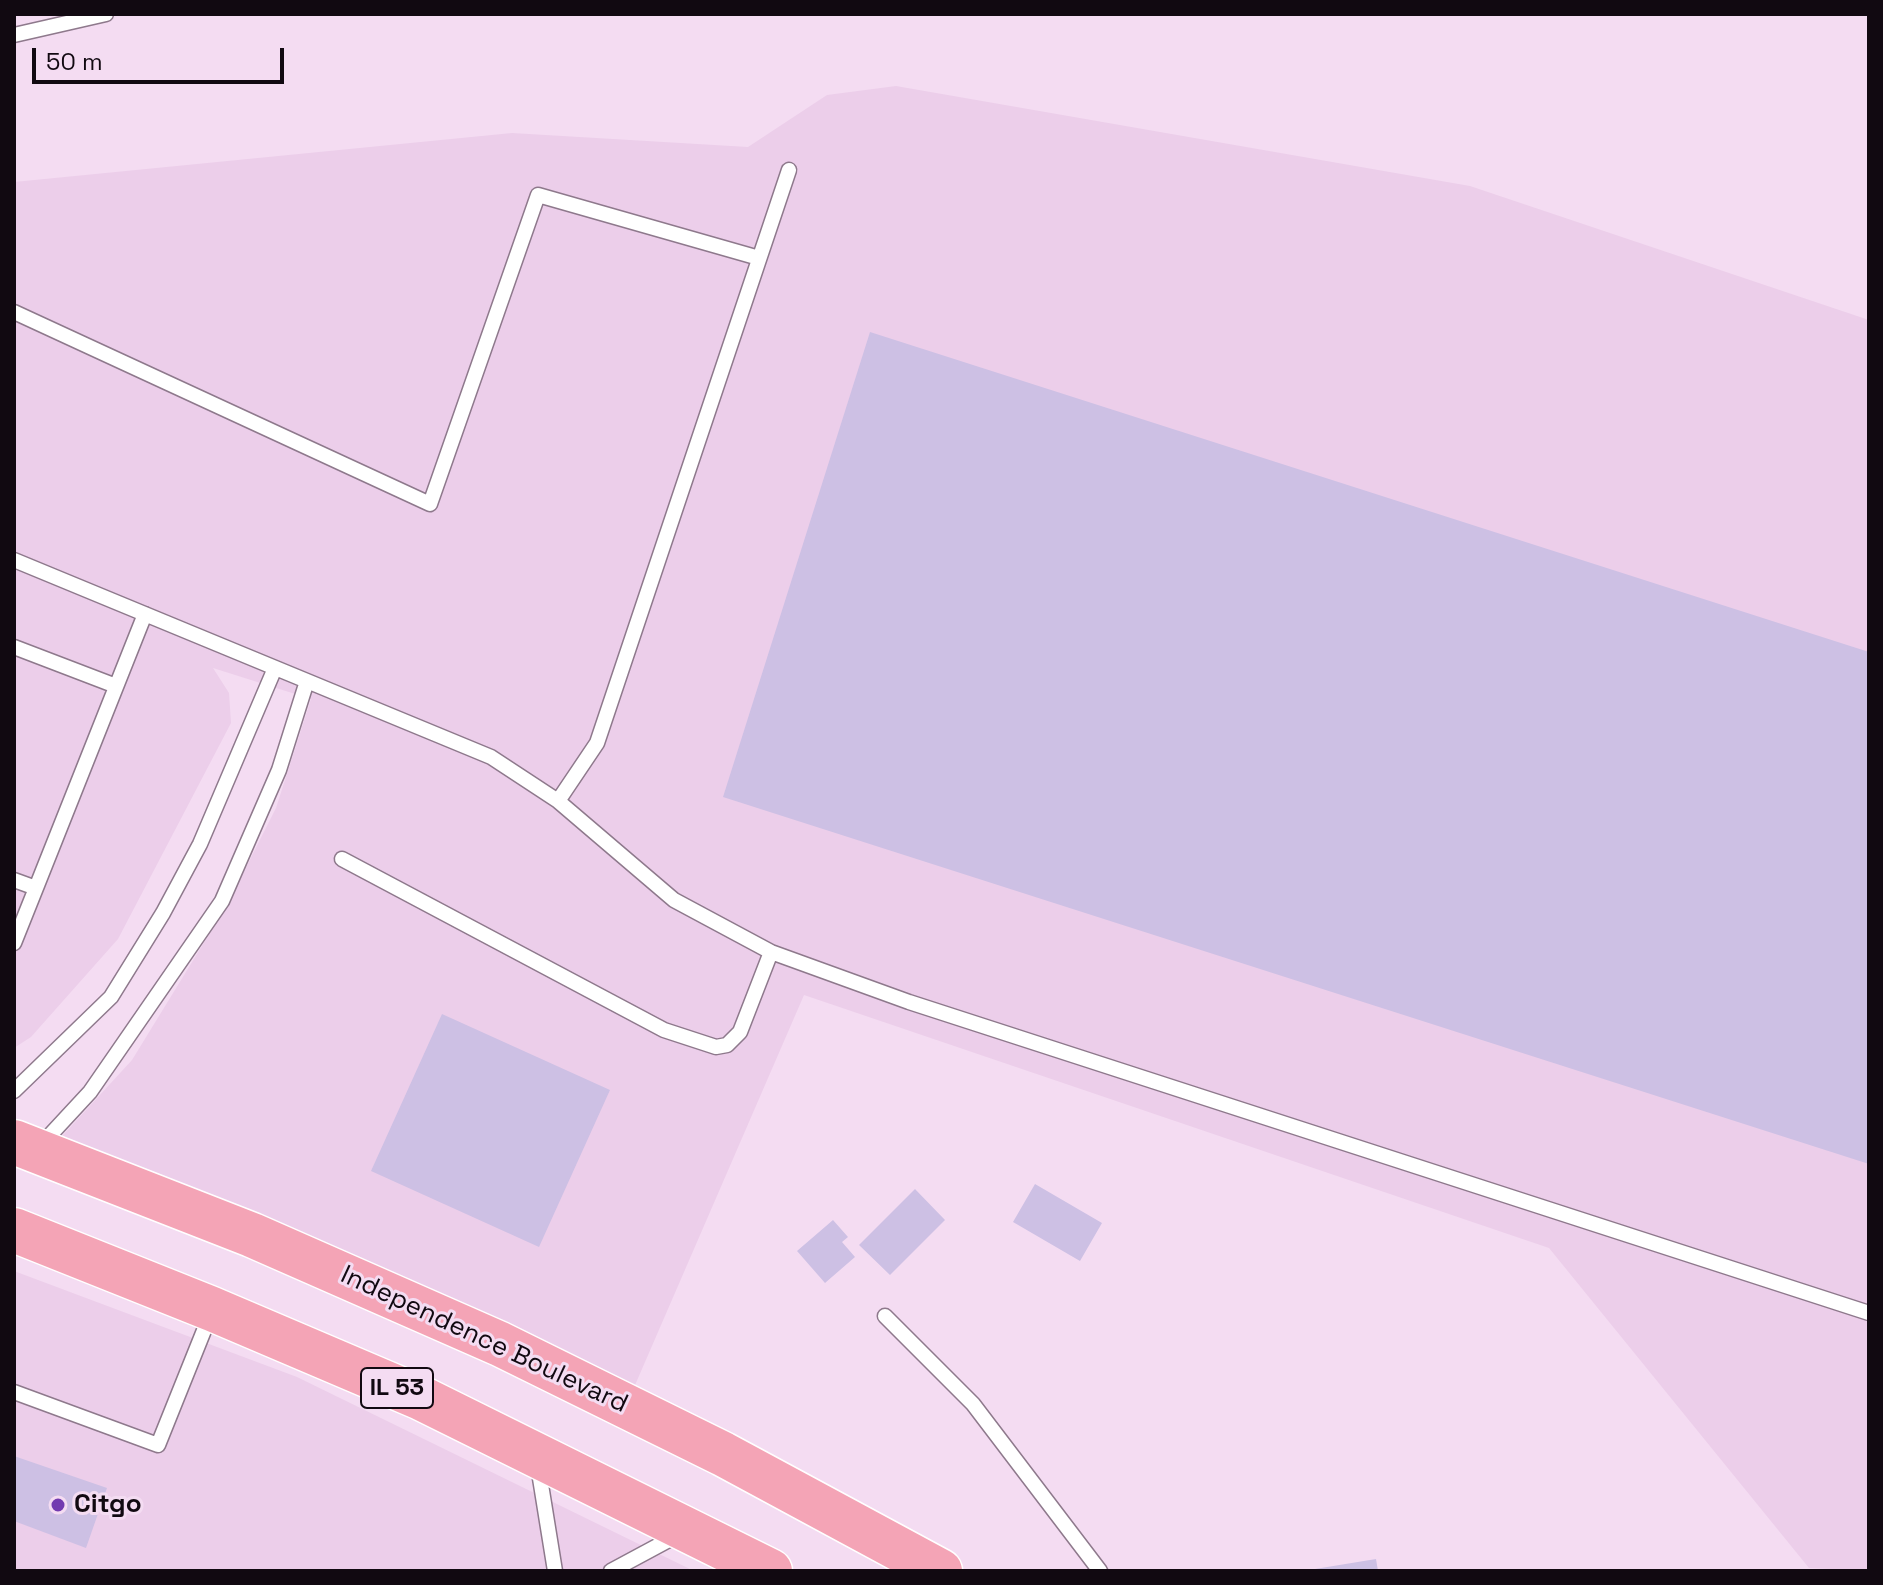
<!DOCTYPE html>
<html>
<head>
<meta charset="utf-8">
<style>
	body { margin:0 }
	#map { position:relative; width:1883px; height:1585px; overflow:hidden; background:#f4dcf2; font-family:"Space Grotesk",sans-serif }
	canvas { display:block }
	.frame { position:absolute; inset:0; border:16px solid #110911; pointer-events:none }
	.scale { position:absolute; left:32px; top:48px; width:252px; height:36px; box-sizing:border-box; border:4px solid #110911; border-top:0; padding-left:10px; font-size:24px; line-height:28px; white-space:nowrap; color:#110911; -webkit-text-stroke:6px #f4dcf2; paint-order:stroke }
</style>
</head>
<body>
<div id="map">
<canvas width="1883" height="1585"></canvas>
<div class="frame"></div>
<div class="scale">50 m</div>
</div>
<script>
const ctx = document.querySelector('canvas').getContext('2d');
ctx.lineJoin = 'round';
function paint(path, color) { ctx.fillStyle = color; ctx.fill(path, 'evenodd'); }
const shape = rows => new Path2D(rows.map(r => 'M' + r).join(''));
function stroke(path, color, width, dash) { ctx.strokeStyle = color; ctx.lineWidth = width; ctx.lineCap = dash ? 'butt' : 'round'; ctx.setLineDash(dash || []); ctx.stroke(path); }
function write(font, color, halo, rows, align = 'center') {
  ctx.font = font + ' "Space Grotesk",sans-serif'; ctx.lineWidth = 6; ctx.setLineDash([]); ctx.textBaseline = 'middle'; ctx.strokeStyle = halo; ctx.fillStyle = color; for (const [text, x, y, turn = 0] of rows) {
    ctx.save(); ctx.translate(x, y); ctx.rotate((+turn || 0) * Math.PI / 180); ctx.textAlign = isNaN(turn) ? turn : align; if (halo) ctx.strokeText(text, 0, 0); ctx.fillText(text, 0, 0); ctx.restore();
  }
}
paint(shape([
	[896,86,1470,186,1869,320,1869,1571,1809,1568,1549,1248,804,995,629,1399,53,1146,132,1060,227,905,276,808,311,699,213,668,229,693,231,723,118,939,31,1037,14,1048,14,182,512,133,748,147,827,95],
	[14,1271,297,1377,694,1571,14,1571]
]), '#ecceea');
paint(shape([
	[870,332,1869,652,1869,1164,723,797],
	[442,1014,610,1090,539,1247,371,1171],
	[1035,1184,1102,1223,1080,1261,1013,1222],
	[915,1189,945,1220,890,1275,859,1245],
	[833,1220,848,1237,842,1242,855,1257,825,1283,797,1251],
	[14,1456,107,1488,86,1548,14,1521],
	[1376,1559,1378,1571,1315,1571,1315,1569]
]), '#cdc0e4');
const service = shape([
	[14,35,106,14],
	[14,312,430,504,538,195,759,258],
	[14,560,491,757,558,801,674,900,771,952,909,1002,1869,1313],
	[14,647,116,686],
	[558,801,597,743,789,170],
	[342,859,664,1030,716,1047,727,1045,740,1032,771,952],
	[14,880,36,888,145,614],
	[14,943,36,888],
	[14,1091,111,997,163,913,200,844,275,668],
	[39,1147,90,1092,222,901,279,770,307,681],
	[885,1316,973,1404,1100,1571],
	[14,1392,158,1445,211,1313],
	[538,1466,555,1571],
	[611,1571,678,1535]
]);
const primary = shape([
	[14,1142,252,1235,500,1344,723,1454,940,1571],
	[14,1230,212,1309,421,1398,770,1571]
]);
stroke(service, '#8e798c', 17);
stroke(primary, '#fff', 47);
stroke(service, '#fff', 14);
stroke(primary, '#f4a4b6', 44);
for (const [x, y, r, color] of [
	[58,1505,8,"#733ab0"]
]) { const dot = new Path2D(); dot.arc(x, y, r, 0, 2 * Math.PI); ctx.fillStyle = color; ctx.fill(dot); stroke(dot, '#f4dcf2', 3); }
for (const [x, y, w] of [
	[397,1388,72]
]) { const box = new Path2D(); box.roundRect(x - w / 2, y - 20, w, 40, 6); ctx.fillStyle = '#f4dcf2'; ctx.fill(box); stroke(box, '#110911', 2); }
write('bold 24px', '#110911', null, [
	["IL 53",397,1388]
]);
write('26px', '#110911', '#f4dcf2', [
	["Independence Boulevard",484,1340,25]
]);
write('bold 26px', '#110911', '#f4dcf2', [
	["Citgo",74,1505]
], 'left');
</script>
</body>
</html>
